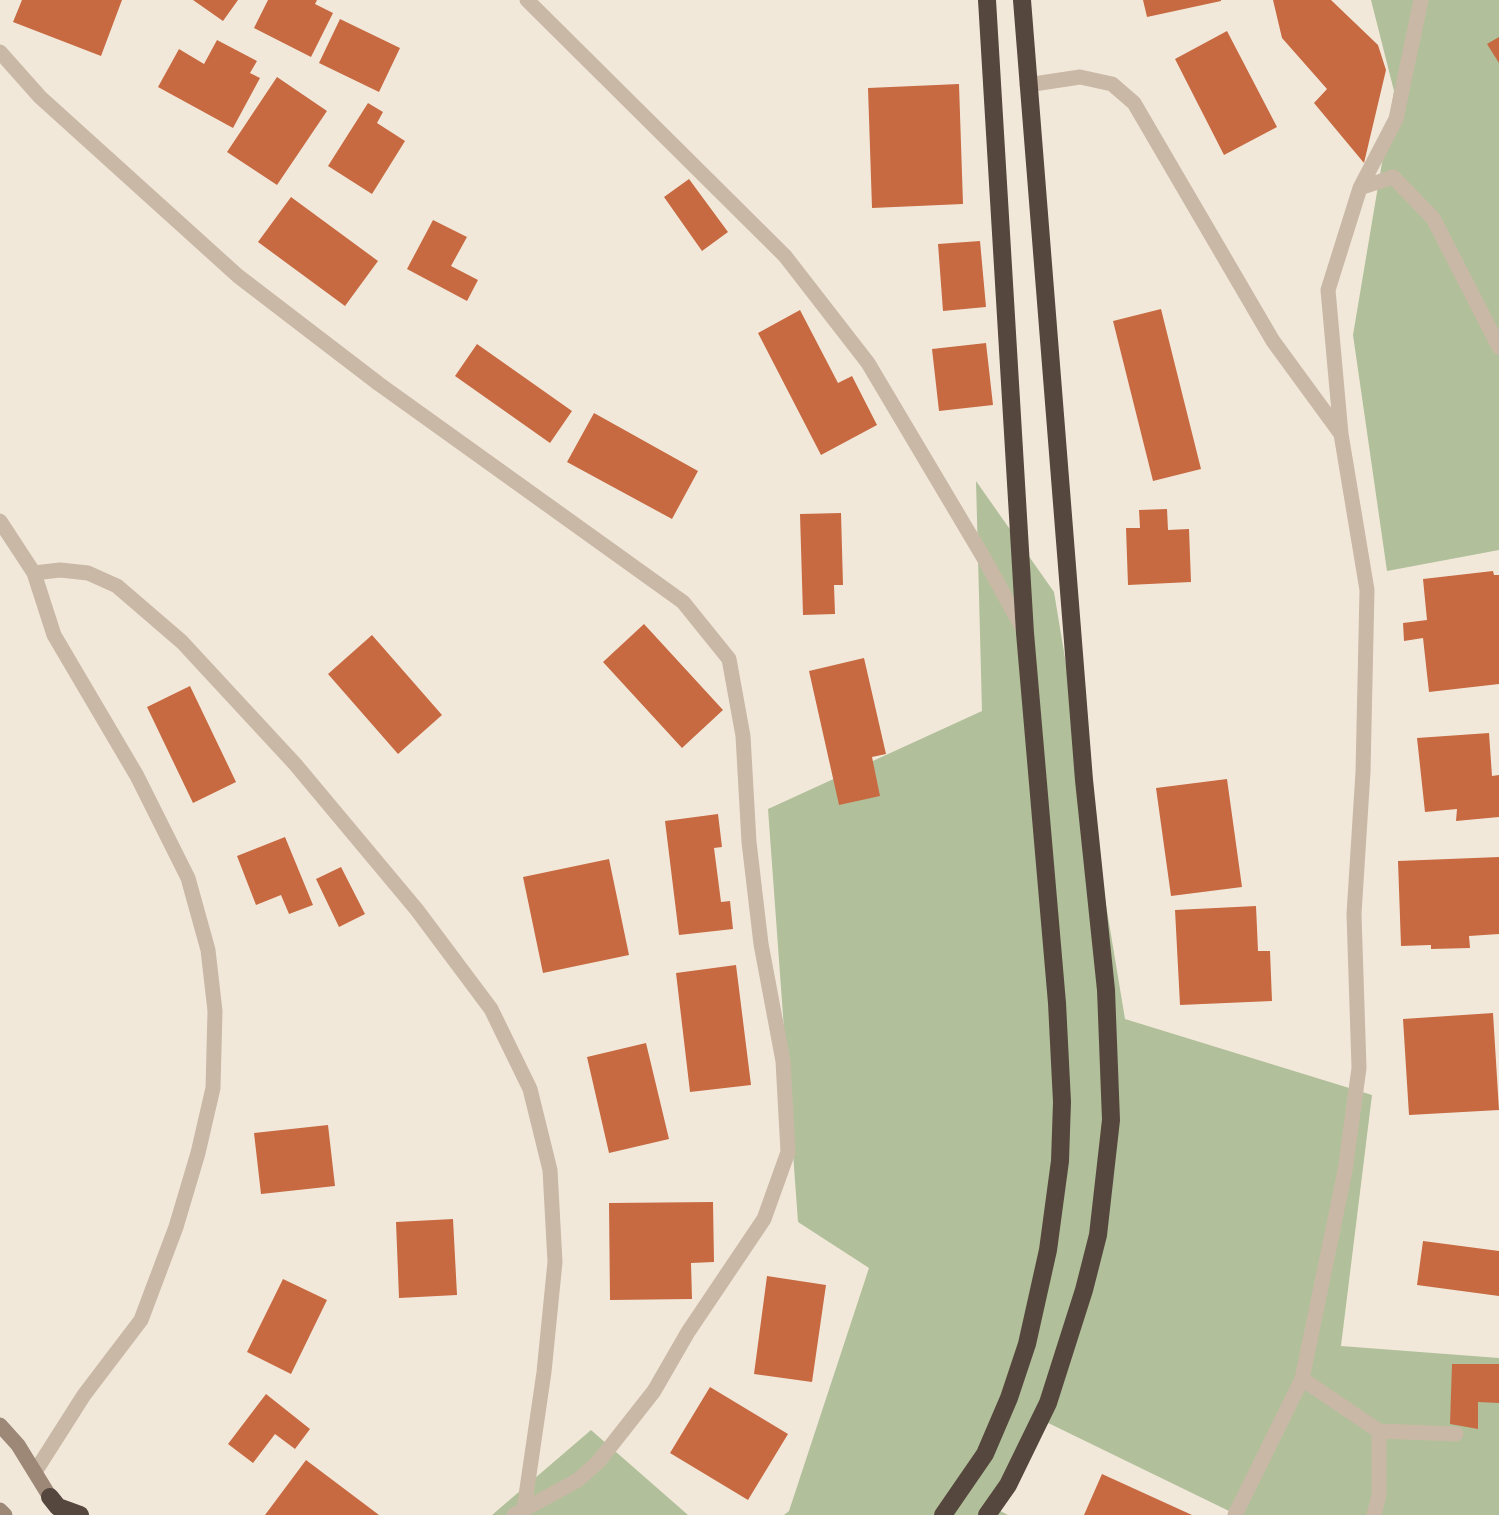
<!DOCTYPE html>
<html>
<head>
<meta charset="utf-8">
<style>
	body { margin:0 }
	canvas { display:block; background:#f2e8da }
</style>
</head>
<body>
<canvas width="1499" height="1515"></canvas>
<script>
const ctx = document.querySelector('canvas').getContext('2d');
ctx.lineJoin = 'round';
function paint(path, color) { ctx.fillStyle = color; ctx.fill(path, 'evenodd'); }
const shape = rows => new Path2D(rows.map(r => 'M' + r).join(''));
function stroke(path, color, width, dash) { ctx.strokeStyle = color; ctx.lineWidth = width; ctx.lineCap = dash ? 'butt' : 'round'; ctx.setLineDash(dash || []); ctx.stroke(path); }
paint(shape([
	[1371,0,1499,0,1499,550,1387,571,1353,335,1394,91],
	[976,481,1054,592,1125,1019,1372,1095,1341,1346,1499,1358,1499,1515,1228,1515,1229,1511,1040,1419,991,1506,1008,1515,784,1515,789,1511,869,1268,798,1222,768,809,982,711],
	[591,1430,688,1515,492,1515]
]), '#b1c09a');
paint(shape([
	[22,0,122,0,101,56,13,22],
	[193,0,238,0,223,21],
	[268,0,317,0,315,4,333,13,311,57,254,28],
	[1143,0,1221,0,1221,1,1147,17],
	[1273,0,1331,0,1378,45,1386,70,1364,163,1314,103,1327,89,1282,38],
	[340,19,400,48,379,92,319,63],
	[1227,31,1277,127,1224,155,1175,59],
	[1499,37,1499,63,1487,44],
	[217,40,257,61,250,73,260,78,233,128,158,87,179,49,204,64],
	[277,77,327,111,277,185,227,152],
	[959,84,963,204,872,208,868,88],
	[368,103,383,112,377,123,405,141,372,194,328,166],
	[689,179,728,232,702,251,664,197],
	[291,197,378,261,345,306,258,242],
	[433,220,467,237,451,266,478,280,467,301,407,269],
	[980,241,986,307,943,311,938,244],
	[1161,309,1201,469,1153,481,1113,321],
	[800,310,838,383,852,376,877,425,821,455,758,333],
	[986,343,993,405,939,411,932,349],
	[477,344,572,411,550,443,455,376],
	[594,413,698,471,672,519,567,462],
	[1167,509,1168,530,1189,529,1191,582,1128,585,1126,528,1140,528,1139,510],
	[841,513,843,585,834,585,835,614,803,615,800,514],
	[1493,571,1494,575,1499,575,1499,684,1429,692,1423,638,1404,641,1403,623,1427,620,1423,579],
	[644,624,723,710,682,748,603,662],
	[372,635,442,715,398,754,328,674],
	[864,658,886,754,872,757,880,796,839,805,809,671],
	[190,686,236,782,193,803,147,707],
	[1489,733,1492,776,1499,775,1499,817,1456,821,1457,809,1425,812,1417,738],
	[1227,779,1242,887,1171,896,1156,788],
	[718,814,722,847,714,848,721,902,730,901,733,929,679,935,665,821],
	[285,837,313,905,289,914,281,895,256,905,237,856],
	[1499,857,1499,934,1469,936,1470,948,1431,949,1431,945,1401,946,1398,861],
	[609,859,629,955,543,973,523,877],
	[341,867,365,914,339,927,316,879],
	[1256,906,1258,951,1270,951,1272,1001,1180,1005,1175,910],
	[736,965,751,1085,690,1092,676,973],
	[1493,1013,1499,1110,1409,1115,1403,1019],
	[646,1043,669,1139,609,1153,587,1057],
	[328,1125,335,1186,261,1194,254,1133],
	[713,1202,714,1262,691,1263,692,1299,610,1300,609,1203],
	[453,1219,457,1295,399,1298,396,1222],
	[1423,1241,1499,1251,1499,1296,1417,1285],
	[767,1276,826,1285,812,1382,754,1374],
	[283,1279,327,1300,291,1374,247,1352],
	[1452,1364,1499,1364,1499,1403,1478,1402,1478,1429,1450,1424],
	[710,1387,788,1434,748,1500,670,1453],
	[266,1394,310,1429,295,1449,275,1434,253,1463,228,1444],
	[306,1460,379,1515,265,1515],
	[1102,1474,1192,1515,1084,1515]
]), '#c76a42');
stroke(shape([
	[1302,1379,1379,1431,1456,1434],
	[1374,1515,1379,1495,1379,1431]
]), '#cab8a6', 15);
stroke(shape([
	[527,0,785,256,868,363,985,560,1024,631],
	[0,52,40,97,238,276,379,384,683,602,729,659,743,736,749,842,761,944,783,1061,788,1152,764,1219,688,1332,654,1391,599,1461,578,1480,514,1515],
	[1027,85,1080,77,1112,84,1134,103,1273,341,1341,434,1367,590,1363,772,1354,914,1359,1068,1345,1171,1302,1379,1235,1515],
	[1360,188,1393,177,1433,218,1499,347],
	[1341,434,1328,290,1360,188,1396,119,1421,0],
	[0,521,34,573],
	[35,1472,84,1395,141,1320,176,1227,198,1153,213,1088,215,1011,208,950,188,878,137,776,54,635,34,573,60,570,88,573,117,586,182,642,295,764,417,910,491,1009,530,1089,550,1170,555,1262,544,1372,524,1509]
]), '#cab8a6', 15);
stroke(shape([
	[0,1425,18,1445,50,1497],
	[0,1510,5,1515]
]), '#9d8777', 15);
stroke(shape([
	[50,1497,58,1507,80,1515],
	[943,1515,985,1454,1009,1398,1027,1344,1048,1250,1060,1161,1062,1102,1057,1003,1025,633,987,0],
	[987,1515,1008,1485,1048,1403,1084,1290,1098,1235,1111,1120,1106,990,1084,780,1022,0]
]), '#56473e', 18);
</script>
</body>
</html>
